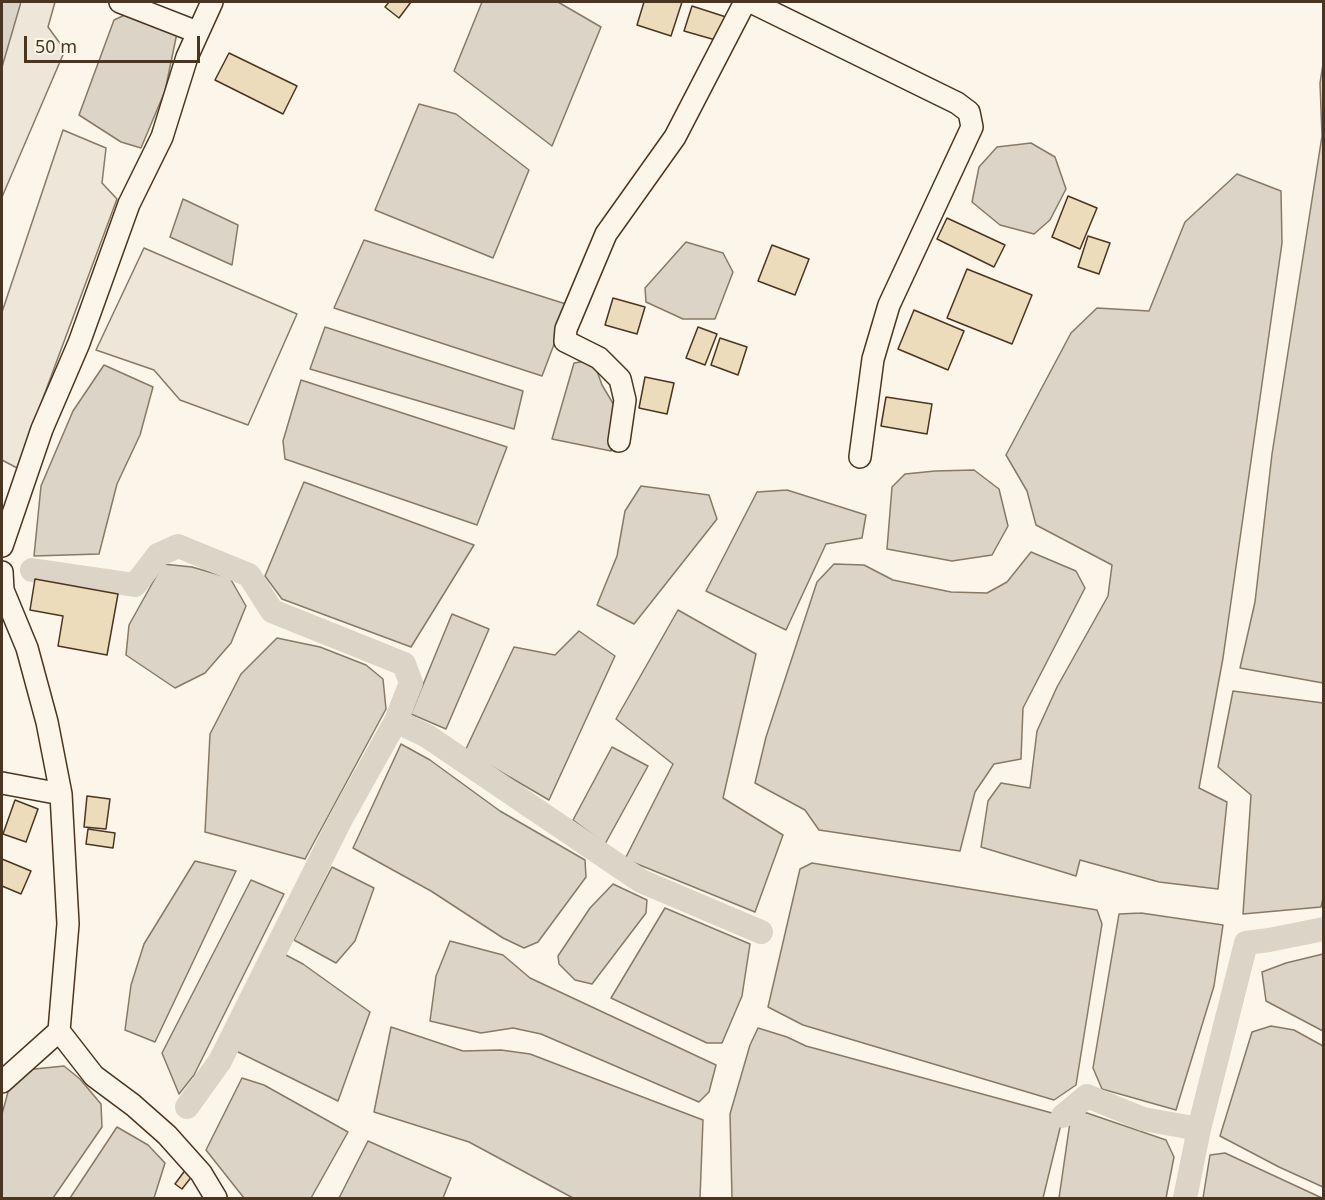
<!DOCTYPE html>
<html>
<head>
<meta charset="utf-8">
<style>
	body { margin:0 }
	#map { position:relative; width:1325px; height:1200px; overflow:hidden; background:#fbf6e9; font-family:"Noto Sans",sans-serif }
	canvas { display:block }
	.frame { position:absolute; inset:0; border:3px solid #4a3520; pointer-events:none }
	.scale { position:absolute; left:24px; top:36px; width:176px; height:27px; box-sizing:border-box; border:3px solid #4a3520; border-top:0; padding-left:8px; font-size:18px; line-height:21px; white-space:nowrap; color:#4a3520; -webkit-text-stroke:4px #fbf6e9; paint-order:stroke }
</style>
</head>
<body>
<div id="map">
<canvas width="1325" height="1200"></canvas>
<div class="frame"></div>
<div class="scale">50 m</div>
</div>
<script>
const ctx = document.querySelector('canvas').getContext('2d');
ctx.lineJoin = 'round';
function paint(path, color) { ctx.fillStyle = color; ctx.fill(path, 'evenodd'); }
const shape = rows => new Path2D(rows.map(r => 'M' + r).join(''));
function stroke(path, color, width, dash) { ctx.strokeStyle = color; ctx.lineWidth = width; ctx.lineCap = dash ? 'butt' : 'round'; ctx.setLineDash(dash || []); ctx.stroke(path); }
const green = shape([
	[2,2,55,2,48,27,65,50,2,197,2,2],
	[63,130,106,148,102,183,117,199,17,468,2,460,2,312,63,130],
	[144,248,297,314,248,425,180,400,154,370,96,350,144,248]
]);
paint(green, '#ede6d9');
stroke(green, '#887966', 1.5);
const water = shape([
	[2,2,21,2,2,67,2,2],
	[482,2,558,2,601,27,552,146,454,71,482,2],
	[129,13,177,33,165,91,141,148,121,142,79,115,114,20,129,13],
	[1323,64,1324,683,1323,683,1240,668,1255,602,1272,454,1322,136,1320,83,1323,64],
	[419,104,456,114,529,170,493,258,375,210,419,104],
	[1031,143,1055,157,1066,189,1050,220,1034,234,1000,225,972,202,979,167,997,147,1031,143],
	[1237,174,1281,191,1282,243,1223,658,1199,788,1227,802,1218,889,1159,882,1080,860,1076,876,981,847,988,801,1001,783,1030,788,1037,731,1057,687,1108,596,1112,565,1036,525,1027,491,1006,455,1071,333,1097,308,1149,311,1185,222,1237,174],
	[183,199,238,225,232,265,170,237,183,199],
	[364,240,569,305,542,376,334,308,364,240],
	[686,242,723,253,733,272,715,319,683,319,646,302,645,288,686,242],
	[325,327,523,391,514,429,310,369,325,327],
	[593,360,602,385,620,415,611,451,552,439,574,363,593,360],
	[104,365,153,387,140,435,117,484,99,554,34,556,41,486,73,411,104,365],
	[301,380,507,447,477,525,285,459,283,441,301,380],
	[974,470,999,489,1008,526,992,555,952,561,887,549,892,487,905,474,935,471,974,470],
	[304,482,474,545,411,647,282,599,265,576,304,482],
	[641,486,709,495,717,519,634,624,597,605,617,556,625,511,641,486],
	[787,490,866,515,862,538,826,544,786,630,706,591,757,492,787,490],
	[1031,552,1076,571,1085,588,1023,708,1021,759,994,764,975,792,960,851,819,830,805,810,755,783,766,737,817,582,834,564,864,565,893,580,951,592,987,593,1007,582,1031,552],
	[163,564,192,567,230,578,246,606,231,643,205,673,175,688,126,655,129,625,163,564],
	[678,610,756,654,723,798,783,835,755,912,625,859,673,764,616,719,678,610],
	[452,614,489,629,446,729,411,714,452,614],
	[579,631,615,656,549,800,465,751,514,647,555,655,579,631],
	[277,638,320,647,366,665,383,679,386,709,305,859,205,832,210,734,241,674,277,638],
	[1233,691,1323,703,1324,894,1321,907,1243,914,1251,795,1218,767,1233,691],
	[401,744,430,760,500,811,585,860,586,877,538,942,524,948,503,938,431,891,353,848,401,744],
	[612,747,648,766,605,844,573,820,612,747],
	[195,861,236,871,155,1042,125,1030,131,985,144,944,195,861],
	[812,863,1097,910,1102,924,1076,1085,1054,1100,803,1025,768,1007,800,869,812,863],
	[332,867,374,888,355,941,336,963,294,940,332,867],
	[251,880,284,894,194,1075,179,1094,162,1053,251,880],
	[613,884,647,900,646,913,592,984,575,980,559,964,558,956,590,908,613,884],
	[665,908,750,944,742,996,722,1043,707,1043,611,998,665,908],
	[1141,913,1223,925,1214,986,1176,1110,1102,1089,1093,1068,1119,914,1141,913],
	[450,941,503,955,530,978,716,1065,709,1092,699,1102,541,1034,513,1028,481,1033,430,1021,436,976,450,941],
	[284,954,303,964,370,1012,338,1101,236,1051,284,954],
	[1323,954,1324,954,1323,1031,1266,1001,1262,972,1286,963,1323,954],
	[1271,1026,1294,1030,1323,1046,1323,1187,1279,1167,1220,1136,1252,1032,1271,1026],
	[391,1027,463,1051,501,1050,530,1054,703,1120,700,1198,573,1198,469,1142,374,1112,391,1027],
	[758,1028,787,1037,806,1046,1063,1116,1043,1198,732,1198,730,1114,750,1045,758,1028],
	[64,1066,80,1079,101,1104,102,1127,53,1198,2,1198,2,1114,8,1092,25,1070,64,1066],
	[242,1078,264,1085,348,1132,311,1198,244,1198,206,1150,242,1078],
	[1084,1112,1166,1140,1174,1157,1166,1198,1059,1198,1070,1122,1084,1112],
	[117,1127,148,1145,165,1163,154,1198,70,1198,117,1127],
	[368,1141,451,1178,443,1198,339,1198,368,1141],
	[1225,1153,1322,1198,1203,1198,1210,1155,1225,1153]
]);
paint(water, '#dcd4c6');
stroke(water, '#887966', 1.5);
stroke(shape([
	[32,570,135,585,158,555,178,546,249,575,272,611,404,664,411,683,396,721,341,819,220,1061,187,1107],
	[396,721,427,736,641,881,761,932],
	[1063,1116,1087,1096,1143,1119,1199,1129],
	[1185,1198,1199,1129,1246,943,1269,940,1324,929]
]), '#dcd4c6', 24);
const building = shape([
	[389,2,411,2,399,18,385,7,389,2],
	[644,2,682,2,671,36,637,25,644,2],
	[692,6,726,17,719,41,684,31,692,6],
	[229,53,297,86,283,114,215,80,229,53],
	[1068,196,1097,208,1080,249,1052,237,1068,196],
	[947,218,1005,245,994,267,937,239,947,218],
	[1088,236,1110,243,1099,274,1078,267,1088,236],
	[772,245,809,259,795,295,758,281,772,245],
	[967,269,1032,295,1012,344,947,318,967,269],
	[613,298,645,307,637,334,605,325,613,298],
	[914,310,964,331,948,370,898,349,914,310],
	[698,327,717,334,705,365,686,358,698,327],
	[720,338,747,347,738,375,711,365,720,338],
	[645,377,674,383,667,414,639,408,645,377],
	[886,397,932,404,927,434,881,426,886,397],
	[35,579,118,594,107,655,58,646,63,616,30,610,35,579],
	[87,796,110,799,106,829,84,827,87,796],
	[15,800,38,809,26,842,3,834,15,800],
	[88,829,115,833,113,848,86,844,88,829],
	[2,859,31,871,21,894,2,886,2,859],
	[186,1169,193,1175,182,1189,175,1184,186,1169]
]);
paint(building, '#ecdcbc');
stroke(building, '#4a3520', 1.5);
const minor = shape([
	[120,2,197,32],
	[751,2,957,103,969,112,972,127,889,305,873,359,860,457],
	[619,441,625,400,620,379,599,358,565,341,566,329,606,234,675,137,745,2],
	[2,546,42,429,79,343,129,204,162,137,187,57,212,2],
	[2,572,3,590,27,648,47,722,61,794,68,924,59,1031,94,1076,133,1105,167,1135,201,1173,216,1198],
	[2,783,61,794],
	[2,1082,59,1031]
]);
stroke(minor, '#4a3520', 24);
stroke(minor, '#fbf6e9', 21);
</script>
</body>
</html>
